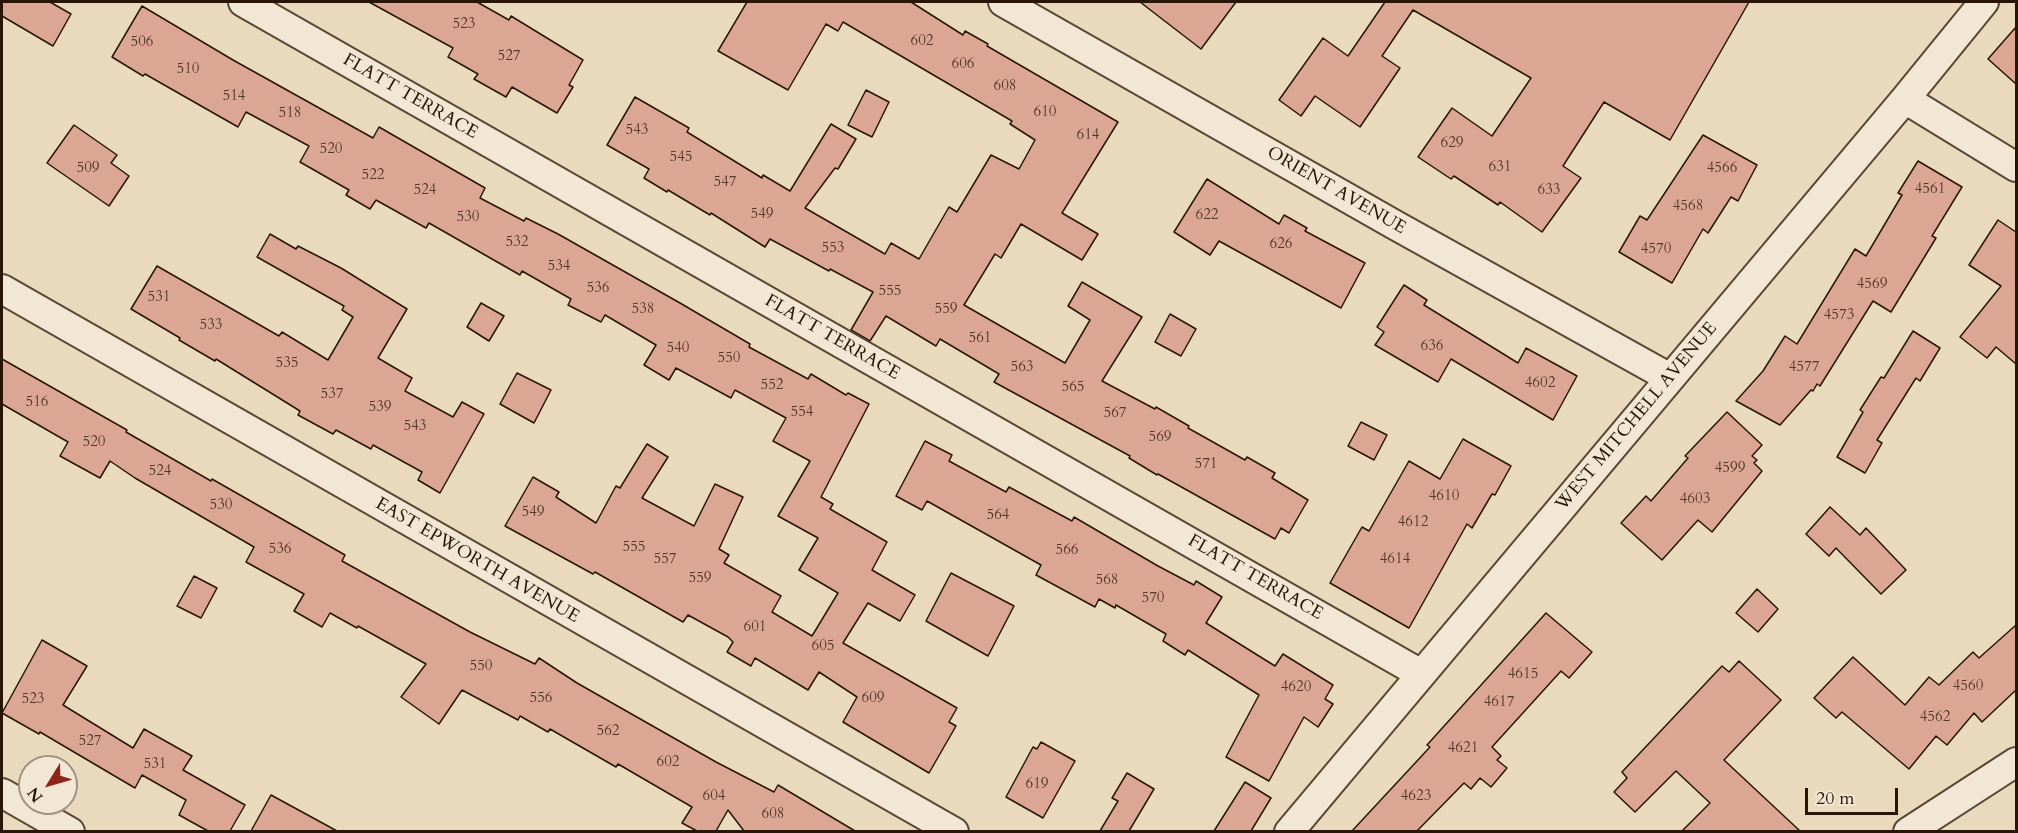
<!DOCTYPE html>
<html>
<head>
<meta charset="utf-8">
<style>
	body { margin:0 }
	#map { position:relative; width:2018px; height:833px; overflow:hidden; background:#e9dabd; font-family:Cardo,serif }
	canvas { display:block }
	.frame { position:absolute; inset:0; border:3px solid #291505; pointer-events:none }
	.north { position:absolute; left:18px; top:755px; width:60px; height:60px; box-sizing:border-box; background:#f1e7d4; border:2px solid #a19381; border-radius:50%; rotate:233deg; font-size:16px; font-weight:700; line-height:24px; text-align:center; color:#291505 }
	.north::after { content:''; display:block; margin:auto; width:21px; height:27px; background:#8f2418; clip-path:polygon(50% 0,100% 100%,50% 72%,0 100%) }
	.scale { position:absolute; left:1805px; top:788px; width:93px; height:27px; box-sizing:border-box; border:3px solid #291505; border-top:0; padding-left:8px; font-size:18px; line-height:21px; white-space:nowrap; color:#291505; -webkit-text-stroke:4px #f1e7d4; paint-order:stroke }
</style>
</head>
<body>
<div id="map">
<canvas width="2018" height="833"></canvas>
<div class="frame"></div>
<div class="north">N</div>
<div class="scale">20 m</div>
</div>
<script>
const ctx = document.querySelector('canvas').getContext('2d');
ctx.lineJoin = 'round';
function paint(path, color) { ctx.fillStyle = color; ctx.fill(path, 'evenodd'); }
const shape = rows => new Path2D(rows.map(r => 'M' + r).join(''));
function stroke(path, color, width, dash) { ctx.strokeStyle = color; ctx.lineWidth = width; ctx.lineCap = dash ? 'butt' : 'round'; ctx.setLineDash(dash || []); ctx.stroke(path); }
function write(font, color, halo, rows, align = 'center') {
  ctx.font = font + ' Cardo,serif'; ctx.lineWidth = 6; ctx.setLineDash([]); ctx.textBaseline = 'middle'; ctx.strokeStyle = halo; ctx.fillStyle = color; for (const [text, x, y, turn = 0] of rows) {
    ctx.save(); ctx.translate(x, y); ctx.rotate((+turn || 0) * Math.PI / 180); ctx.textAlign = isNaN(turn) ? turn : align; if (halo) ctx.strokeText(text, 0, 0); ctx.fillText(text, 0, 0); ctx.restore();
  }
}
const building = shape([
	[2,2,50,2,71,14,53,46,2,16,2,2],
	[369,2,477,2,509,20,511,16,583,60,569,85,573,87,557,113,512,87,506,97,474,79,478,74,448,57,453,48,369,2],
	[747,2,911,2,963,35,965,31,988,44,987,46,1118,122,1062,213,1098,234,1082,260,1021,224,1001,258,995,254,964,305,1065,363,1090,320,1068,306,1082,282,1142,317,1102,381,1155,409,1156,407,1189,426,1188,428,1245,460,1247,457,1275,473,1272,478,1308,500,1289,533,1281,528,1275,539,1158,474,1157,475,1129,458,1130,456,994,382,999,374,940,339,936,346,886,316,870,341,851,330,873,292,830,269,829,271,770,239,765,247,711,213,710,215,668,190,667,192,644,178,649,169,607,145,635,97,689,128,687,132,762,178,763,175,790,191,831,124,856,139,838,169,835,168,805,208,885,254,891,243,919,259,949,207,957,212,991,155,1019,169,1035,140,1010,124,1012,121,843,22,838,31,826,24,788,90,718,51,747,2],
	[1140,2,1236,2,1201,49,1140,2],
	[1385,2,1749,2,1670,140,1604,102,1563,166,1581,178,1542,232,1500,202,1498,205,1454,176,1451,179,1418,157,1452,108,1492,136,1531,78,1413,10,1382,56,1400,68,1360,127,1315,96,1301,116,1279,100,1323,38,1348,56,1385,2],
	[142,6,233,60,373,138,379,127,485,188,480,198,524,221,526,218,558,234,680,303,750,344,749,347,808,379,811,374,846,395,848,393,869,404,821,497,833,504,830,509,887,542,872,570,915,595,900,621,868,603,843,643,957,708,949,722,956,726,929,773,843,722,857,697,819,672,808,690,755,658,751,666,727,652,733,642,728,637,688,615,683,622,595,572,593,574,505,526,533,477,559,492,556,497,596,523,616,486,620,488,647,444,668,457,642,498,694,526,715,484,743,497,719,549,729,555,724,563,781,596,772,612,812,636,838,593,799,570,818,538,778,516,810,461,773,441,786,418,735,390,731,398,676,368,669,380,644,365,656,345,605,315,601,322,568,305,571,299,522,271,520,275,429,223,426,228,376,200,370,209,346,195,349,190,300,162,309,146,246,112,238,127,145,74,143,76,112,57,142,6],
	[2016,27,2016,84,1988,59,2016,27],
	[866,90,889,102,872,137,848,125,866,90],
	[74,125,117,155,111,163,129,176,109,206,47,163,74,125],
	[1703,135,1757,165,1738,201,1731,197,1708,233,1703,229,1672,283,1619,252,1640,216,1647,220,1703,135],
	[1918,161,1962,187,1932,236,1936,238,1891,312,1873,301,1820,386,1817,384,1813,391,1811,390,1780,425,1736,401,1763,371,1785,336,1797,344,1855,249,1866,256,1902,195,1898,193,1918,161],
	[1207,179,1279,224,1284,215,1307,228,1305,231,1365,263,1341,308,1219,241,1210,255,1174,232,1207,179],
	[1998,220,2016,232,2016,364,1996,347,1987,358,1960,337,2001,286,1969,265,1998,220],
	[270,234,296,249,298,246,341,268,407,309,378,358,412,378,405,391,453,417,462,402,484,414,440,493,418,480,422,472,373,445,371,449,336,430,333,434,298,415,300,411,216,359,215,361,179,340,180,338,131,309,157,266,279,336,282,332,328,360,353,317,342,310,344,306,257,257,270,234],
	[1404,285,1427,300,1424,305,1518,363,1526,348,1577,376,1553,420,1451,359,1438,382,1375,345,1384,332,1377,327,1404,285],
	[481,303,504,316,489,341,467,327,481,303],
	[1170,314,1196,329,1181,356,1155,342,1170,314],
	[1913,331,1940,348,1920,381,1916,378,1877,440,1882,443,1865,473,1837,457,1863,412,1860,410,1881,377,1884,378,1913,331],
	[2,359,127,430,126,432,211,481,212,479,345,555,342,561,470,632,535,664,539,658,577,683,716,762,774,792,778,785,855,831,744,831,728,810,716,831,697,831,682,823,692,807,618,764,616,767,550,729,548,732,520,716,518,720,462,690,439,724,401,697,426,664,358,626,357,628,330,613,322,627,294,611,304,594,246,562,254,547,135,478,110,461,100,478,60,456,68,442,2,404,2,359],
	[517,373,551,390,534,423,500,404,517,373],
	[1727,412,1762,445,1752,456,1757,460,1754,463,1762,471,1712,532,1698,520,1662,560,1621,523,1646,496,1651,501,1688,458,1685,456,1727,412],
	[1361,422,1387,435,1374,460,1348,446,1361,422],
	[1463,439,1511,466,1495,495,1492,494,1472,528,1467,524,1409,628,1330,583,1362,527,1369,531,1409,461,1440,479,1463,439],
	[925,441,952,455,949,461,1006,492,1009,487,1072,521,1074,517,1158,566,1194,585,1196,581,1222,597,1206,623,1275,666,1283,654,1333,685,1325,699,1333,704,1318,727,1304,717,1269,781,1226,757,1259,695,1188,650,1185,655,1163,641,1166,634,1116,605,1115,608,1099,599,1095,607,1036,575,1041,565,927,501,922,510,896,496,925,441],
	[1830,507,1860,535,1866,528,1906,570,1881,594,1836,548,1829,556,1806,534,1830,507],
	[951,573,1014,606,988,656,926,621,951,573],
	[194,576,217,588,201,618,177,606,194,576],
	[1757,589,1778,609,1758,632,1736,613,1757,589],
	[1546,613,1592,652,1569,678,1561,671,1492,747,1501,756,1497,760,1507,768,1491,787,1480,778,1471,789,1464,783,1417,831,1352,831,1430,747,1427,745,1546,613],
	[2016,625,2016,690,1982,722,1974,713,1947,745,1936,736,1909,769,1842,712,1836,718,1814,698,1853,657,1905,705,1929,677,1939,685,1973,652,1979,658,2016,625],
	[42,640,87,666,63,705,133,748,144,729,192,756,183,770,245,805,230,831,208,831,179,815,186,800,142,775,135,788,40,732,39,734,2,713,42,640],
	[1739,661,1781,700,1724,760,1800,831,1682,831,1710,803,1676,771,1635,812,1614,792,1627,778,1622,772,1722,666,1729,672,1739,661],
	[1041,742,1075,761,1043,818,1006,797,1033,747,1037,749,1041,742],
	[1127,773,1154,789,1129,831,1100,831,1118,801,1112,798,1127,773],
	[1245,782,1271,798,1251,831,1214,831,1245,782],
	[271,795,337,831,251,831,271,795]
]);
paint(building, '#dca695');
stroke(building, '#291505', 1.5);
const minor = shape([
	[243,2,1421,674],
	[1003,2,1395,225,1670,378],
	[1905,99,2016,167],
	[2,289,954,832],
	[2,793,70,832],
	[1289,832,1905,99,1984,2],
	[1908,832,2016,762]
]);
stroke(minor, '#594633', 32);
stroke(minor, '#f1e7d4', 28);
write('15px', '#563929', null, [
	["523",464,25],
	["602",922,42],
	["506",142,43],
	["527",509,57],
	["606",963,65],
	["510",188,70],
	["608",1005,87],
	["514",234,97],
	["610",1045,113],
	["518",290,114],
	["543",637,131],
	["614",1088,136],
	["629",1452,144],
	["520",331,150],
	["545",681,158],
	["631",1500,168],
	["509",88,169],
	["4566",1722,169],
	["522",373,176],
	["547",725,183],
	["4561",1930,190],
	["524",425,191],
	["633",1549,191],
	["4568",1688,207],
	["549",762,215],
	["622",1207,216],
	["530",468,218],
	["532",517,243],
	["626",1281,245],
	["553",833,249],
	["4570",1656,250],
	["534",559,267],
	["4569",1872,285],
	["536",598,289],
	["555",890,292],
	["531",159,298],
	["538",643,310],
	["559",946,310],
	["4573",1839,316],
	["533",211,326],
	["561",980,339],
	["636",1432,347],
	["540",678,349],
	["550",729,359],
	["535",287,364],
	["563",1022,368],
	["4577",1804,368],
	["4602",1540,384],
	["552",772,386],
	["565",1073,388],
	["537",332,395],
	["516",37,403],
	["539",380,408],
	["554",802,413],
	["567",1115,414],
	["543",415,427],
	["569",1160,438],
	["520",94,443],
	["571",1206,465],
	["4599",1730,469],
	["524",160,472],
	["4610",1444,497],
	["4603",1695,500],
	["530",221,506],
	["549",533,513],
	["564",998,516],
	["4612",1413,523],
	["555",634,548],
	["536",280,550],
	["566",1067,551],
	["557",665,560],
	["4614",1395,560],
	["559",700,579],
	["568",1107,581],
	["570",1153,599],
	["601",755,628],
	["605",823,647],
	["550",481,667],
	["4615",1523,675],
	["4560",1968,687],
	["4620",1296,688],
	["556",541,699],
	["609",873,699],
	["523",33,700],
	["4617",1499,703],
	["4562",1935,718],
	["562",608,732],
	["527",90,742],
	["4621",1463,749],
	["602",668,763],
	["531",155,765],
	["619",1037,785],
	["604",714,797],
	["4623",1416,797],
	["608",773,815]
]);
write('18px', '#291505', '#f1e7d4', [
	["FLATT TERRACE",410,97,30],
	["ORIENT AVENUE",1336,191,30],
	["FLATT TERRACE",832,338,30],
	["WEST MITCHELL AVENUE",1637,417,-50],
	["EAST EPWORTH AVENUE",477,561,30],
	["FLATT TERRACE",1255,578,30]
]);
</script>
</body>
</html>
